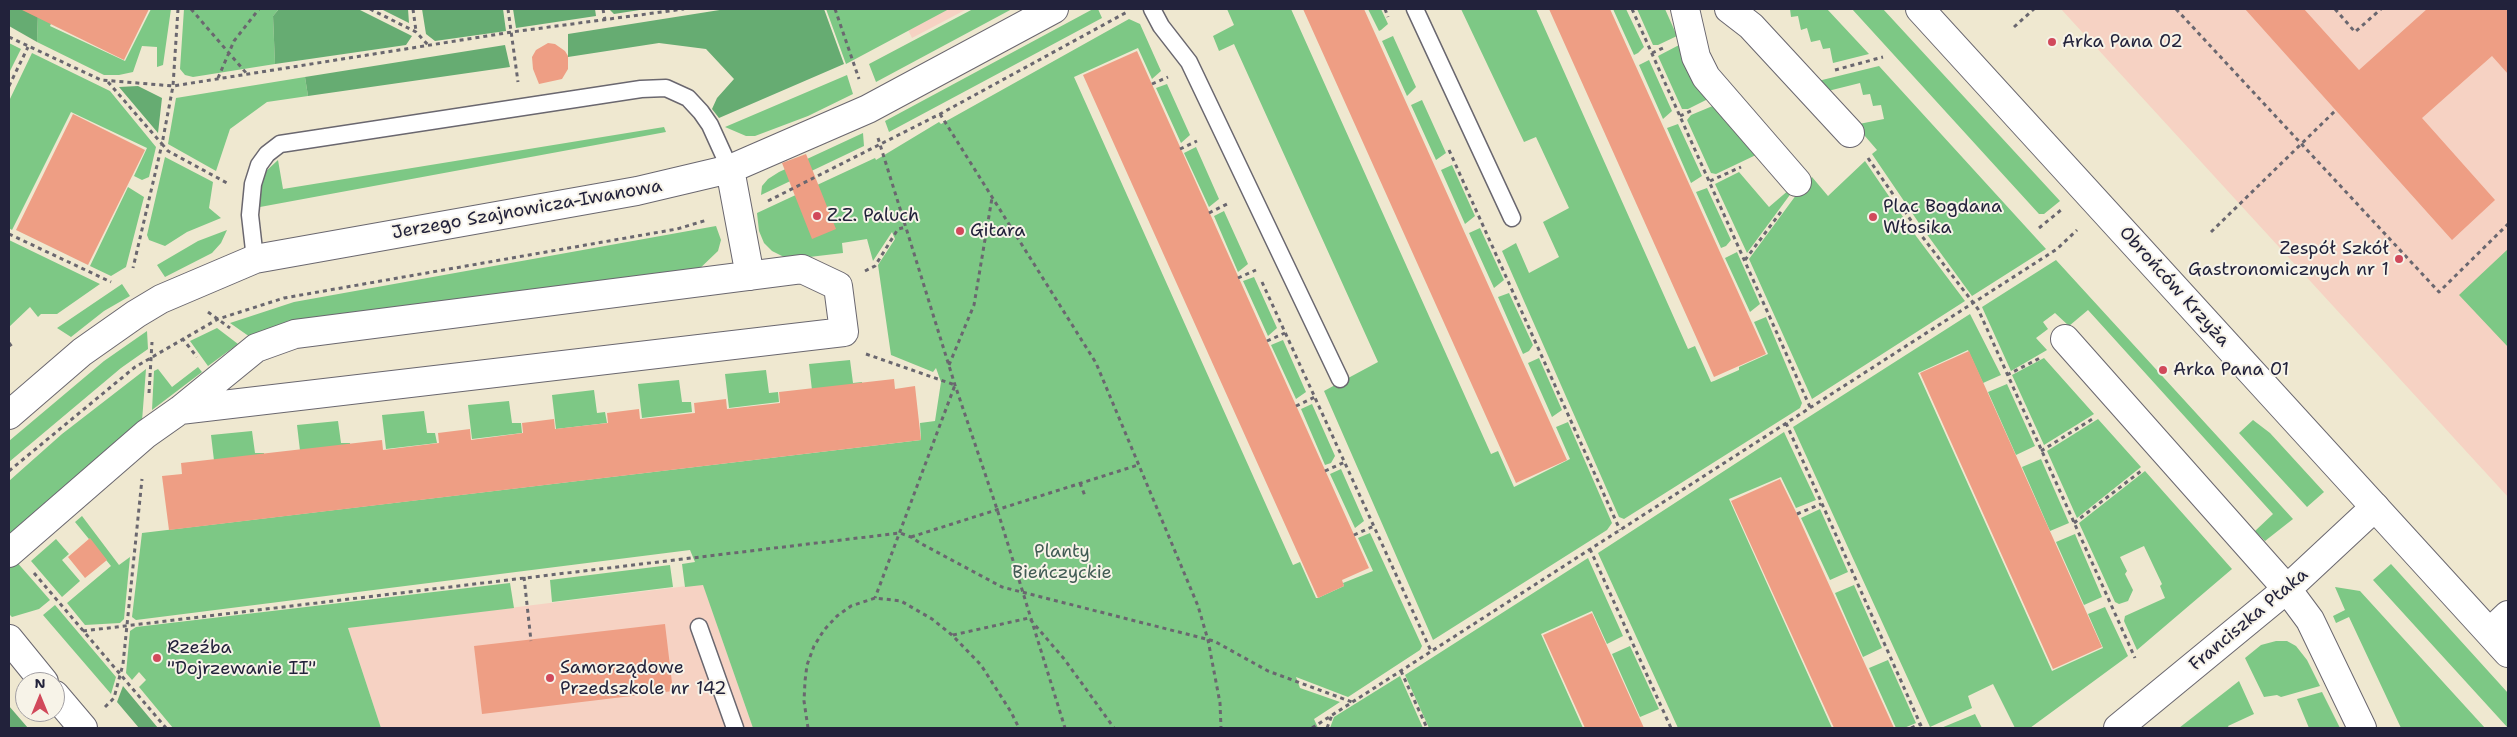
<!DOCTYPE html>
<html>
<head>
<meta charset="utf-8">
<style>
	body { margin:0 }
	#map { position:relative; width:2517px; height:737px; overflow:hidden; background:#efe8d0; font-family:"Shantell Sans",sans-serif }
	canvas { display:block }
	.frame { position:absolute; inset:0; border:10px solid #22223b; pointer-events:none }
	.north { position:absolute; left:15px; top:672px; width:50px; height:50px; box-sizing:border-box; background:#f7f3e8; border:1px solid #a29fa3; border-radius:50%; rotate:0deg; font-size:14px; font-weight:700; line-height:20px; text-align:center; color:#22223b }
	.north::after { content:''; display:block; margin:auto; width:18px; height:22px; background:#d1495b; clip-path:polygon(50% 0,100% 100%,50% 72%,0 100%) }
</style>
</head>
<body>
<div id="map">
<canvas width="2517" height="737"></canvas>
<div class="frame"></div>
<div class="north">N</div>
</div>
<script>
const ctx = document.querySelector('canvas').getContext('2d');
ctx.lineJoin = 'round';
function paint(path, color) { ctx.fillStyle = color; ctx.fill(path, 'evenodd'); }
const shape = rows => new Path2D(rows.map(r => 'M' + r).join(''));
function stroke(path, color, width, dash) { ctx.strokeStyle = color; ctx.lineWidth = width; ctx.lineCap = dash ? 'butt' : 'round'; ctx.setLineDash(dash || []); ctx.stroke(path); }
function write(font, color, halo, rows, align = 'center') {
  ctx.font = font + ' "Shantell Sans",sans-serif'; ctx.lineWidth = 4; ctx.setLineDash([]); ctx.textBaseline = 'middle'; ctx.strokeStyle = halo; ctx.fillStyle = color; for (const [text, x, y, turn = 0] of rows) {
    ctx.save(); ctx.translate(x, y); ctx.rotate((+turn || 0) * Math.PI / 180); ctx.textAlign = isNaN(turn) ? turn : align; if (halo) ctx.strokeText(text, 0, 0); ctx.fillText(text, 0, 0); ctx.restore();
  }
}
paint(shape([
	[898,9,967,9,912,38],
	[2061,9,2508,9,2508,497,2072,21],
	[703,584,753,728,381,728,348,628]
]), '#f6d2c3');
paint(shape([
	[30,9,58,9,50,26,125,61,151,9,171,9,163,65,157,67,157,47,142,46,133,72,119,75,104,75,37,42,38,12],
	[184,9,279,9,273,16,275,64,193,77,185,75,180,69],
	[826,9,949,9,846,64],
	[973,9,1012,9,876,82,869,64],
	[1093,9,1098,9,1102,18,889,132,885,121],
	[1227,9,1291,9,1491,454,1498,451,1514,487,1570,459,1556,427,1568,422,1612,523,1607,530,1433,640,1324,391,1378,362,1234,44,1219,51,1213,36,1234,25],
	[1368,9,1381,9,1388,24,1381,30,1379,31],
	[1461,9,1536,9,1688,349,1695,346,1711,382,1714,381,1739,370,1739,367,1768,354,1754,322,1766,317,1802,403,1800,408,1624,519,1619,517,1502,251,1516,243,1529,273,1559,257,1543,222,1569,208,1536,137,1524,142],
	[1613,9,1626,9,1644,47,1638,53,1634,55],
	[1637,9,1665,9,1677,36,1658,45,1653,45],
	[1790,9,1827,9,1869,54,1833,63,1830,48,1823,49,1820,40,1811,42,1807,28,1801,30,1798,16,1791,17],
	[1852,9,1883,9,2060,201,2044,214,2039,214],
	[1129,19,1140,24,1161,71,1152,79,1138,48,1074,77,1293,565,1300,562,1316,598,1318,598,1344,586,1343,583,1373,571,1358,538,1370,533,1422,646,1420,650,1348,697,1296,677,1300,688,1340,702,1314,719,1318,728,753,728,703,585,685,587,682,564,695,562,690,550,136,620,132,617,142,533,921,440,920,423,935,421,941,382,936,368,933,372,891,355,878,265,895,239,892,232,873,261,867,239,842,243,843,253,801,258,784,257,772,251,764,243,759,231,757,213,875,158,876,160,939,122,941,124],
	[1393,36,1416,87,1407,96,1382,41],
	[9,43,21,49,9,73],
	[1681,44,1710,98,1688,109,1682,109,1658,56],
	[32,53,110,91,156,147,149,177,142,180,134,176,147,148,71,112,12,230,9,228,9,101],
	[1649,60,1672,111,1663,119,1639,65],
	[1879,66,2046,249,1972,296,1923,229,1872,154,1877,150,1858,128,1859,124,1884,119,1881,105,1873,106,1870,94,1863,95,1860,83,1828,91,1818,81],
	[847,75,853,94,808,116,755,136,746,136,725,127],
	[305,77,308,96,267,102,230,129,216,171,168,144,176,98],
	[1167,84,1190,135,1181,143,1156,88],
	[1422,100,1446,153,1436,160,1411,105],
	[1715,105,1758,154,1716,174,1711,173,1687,120,1691,115],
	[1678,124,1702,176,1691,183,1667,128],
	[664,127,666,132,260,207,257,195,264,173,278,160,283,189],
	[863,133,864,146,761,195,762,186,768,179,779,172],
	[1196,147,1219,199,1209,207,1184,153],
	[165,157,213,182,209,208,221,218,187,232,165,246,149,240,147,235],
	[1865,161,1916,236,1965,301,1812,399,1749,259,1802,187,1812,177,1828,196],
	[1452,165,1475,216,1465,224,1441,170],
	[1739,172,1769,207,1790,189,1792,192,1747,253,1715,184],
	[128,187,144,197,126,267,111,276,90,266],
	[1707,188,1731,240,1726,246,1721,248,1696,192],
	[1224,211,1248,264,1238,272,1214,216],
	[716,226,721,240,718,251,695,273,250,337,230,323,294,302],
	[1480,228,1504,280,1494,288,1469,233],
	[227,230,221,243,212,253,165,277,157,265,198,241],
	[9,240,100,284,57,314,41,314,38,317,30,307,9,327],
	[2508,249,2508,347,2459,295],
	[1737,252,1760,304,1750,312,1725,258],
	[2056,260,2293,519,2265,541,2255,531,2273,514,2088,310,2069,326,2055,313,2043,322,2048,329,2036,338,2047,350,2011,371,1982,307],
	[1254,277,1277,328,1268,336,1243,281],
	[122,284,130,296,104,311,71,337,57,328],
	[1509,293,1533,345,1529,351,1523,354,1498,297],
	[1970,314,2001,375,1983,383,1968,350,1918,373,2052,671,2103,648,2088,614,2105,607,2128,656,2030,728,2015,728,1993,684,1968,696,1972,708,1930,727,1793,427],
	[217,328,238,344,208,366,190,341],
	[147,331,148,349,121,368,9,462,9,441,104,361],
	[1283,340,1306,392,1296,399,1271,345],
	[1539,358,1562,410,1552,417,1528,363],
	[2044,358,2094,414,2044,445,2012,375],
	[850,360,853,383,862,382,863,392,813,399,809,364],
	[198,367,202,372,152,410,154,371,158,369,172,387],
	[146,369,142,421,13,536,9,531,9,481,62,434],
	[766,370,769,393,778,392,779,402,729,408,725,374],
	[679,380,682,402,691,402,692,412,642,418,638,384],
	[2007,384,2035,446,2016,455,1988,392],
	[594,390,597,413,605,412,607,423,556,429,552,395],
	[509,401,512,423,521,423,522,433,472,439,468,405],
	[1312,404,1335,456,1331,463,1325,465,1301,409],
	[424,411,427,433,435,433,437,443,386,449,382,415],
	[2098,419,2141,467,2077,518,2047,451],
	[2253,420,2270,433,2324,492,2307,507,2239,433],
	[338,421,341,443,350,443,351,453,301,459,297,425],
	[252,431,255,453,264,453,265,463,215,469,211,435],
	[1784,432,1816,500,1796,508,1781,477,1729,499,1832,728,1678,728,1598,553],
	[2041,459,2069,523,2050,531,2022,467],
	[1341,469,1364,521,1355,528,1330,474],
	[2145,471,2232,569,2137,650,2124,621,2125,616,2165,598,2160,586,2162,584,2144,546,2120,557,2127,571,2125,574,2133,590,2128,601,2119,604,2115,602,2079,523],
	[1820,509,1848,572,1830,580,1801,518],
	[82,516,119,565,130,557,124,619,120,623,85,625,67,603,111,566,75,522],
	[2075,534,2102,597,2084,605,2056,542],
	[56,539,69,554,62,560,80,581,62,597,31,561],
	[1588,558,1623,636,1607,644,1592,611,1541,634,1583,728,1429,728,1405,675],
	[15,560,50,600,39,609,12,617,9,614,9,567],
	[2391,564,2508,693,2508,728,2373,580],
	[670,565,673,587,552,602,550,580],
	[510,583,514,608,348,628,381,728,173,728,139,687,146,680,139,672,132,680,126,673,130,631,136,627],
	[1854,585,1882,648,1863,657,1835,593],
	[2335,587,2360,591,2485,728,2401,728,2349,617,2336,623,2333,616,2345,610],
	[55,605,116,677,111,694,43,615],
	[2276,641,2287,641,2296,646,2307,660,2320,686,2281,697,2277,695,2264,697,2245,658,2261,645],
	[1630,646,1659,709,1640,717,1612,654],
	[1888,660,1916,723,1904,728,1896,728,1869,668],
	[1400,676,1423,728,1330,728,1334,717],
	[2239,681,2254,714,2228,726,2229,728,2179,728],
	[2322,692,2340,728,2309,728,2297,699],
	[1975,714,1982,728,1941,728]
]), '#7dc885');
paint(shape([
	[9,9,30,9,38,12,37,42,9,26],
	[279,9,358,9,412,36,406,45,275,64,273,16],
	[381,9,408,9,409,23],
	[422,9,503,9,506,31,435,41,426,34],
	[513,9,595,9,596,16,516,28],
	[609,9,646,9,614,14],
	[726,9,824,9,844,64,719,118,712,109,717,98,734,79,706,49,659,43,568,57,568,34],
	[505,45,510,67,308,96,305,77],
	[138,86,162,98,158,133,119,87],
	[123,686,158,728,139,728,117,702],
	[9,706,28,728,9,728]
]), '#66ac72');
paint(shape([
	[20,9,149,9,124,60],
	[1303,9,1364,9,1567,460,1516,483],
	[1549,9,1610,9,1766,354,1714,377],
	[2245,9,2304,9,2359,70,2427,9,2508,9,2508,74,2492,56,2422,118,2495,200,2452,240],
	[548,43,555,44,565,51,568,56,568,69,562,79,539,84,533,69,532,57,536,50],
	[1137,51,1369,568,1342,580,1344,586,1318,598,1083,75],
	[73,114,145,150,88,265,16,230],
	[806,154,836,229,812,239,782,163],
	[1969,351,2102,647,2053,669,1920,373],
	[894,379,895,389,915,386,921,440,169,530,162,476,182,474,181,463,382,440,383,450,439,443,438,433,470,429,471,440,523,433,522,423,554,419,555,429,608,423,607,413,639,409,640,419,695,413,694,403,726,399,727,409,780,403,779,392],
	[1780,479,1797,514,1894,728,1834,728,1731,501],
	[90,538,107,560,85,578,68,557],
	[1592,613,1644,728,1585,728,1543,635],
	[665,624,673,691,482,714,474,646]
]), '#ee9e84');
const service = shape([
	[1152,9,1161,26,1189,62,1340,379],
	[1415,9,1512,218],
	[255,259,250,215,253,184,259,165,267,154,280,144,641,89,666,88,688,98,701,112,710,125,730,169],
	[699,627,735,728]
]);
const minor = shape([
	[1685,9,1696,57,1706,77,1797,182],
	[1729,9,1751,26,1850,133],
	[730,169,750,276],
	[2065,339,2287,589,2310,620,2362,728],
	[9,415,82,352,136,314,161,299,255,259,637,191,730,169,868,109,1054,9],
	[9,553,146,434,180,410,256,348,295,334,802,269,838,286,844,332,180,410],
	[2490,632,2508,615],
	[9,639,44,682],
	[55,695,83,728],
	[2118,728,2287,589,2375,507]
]);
const tertiary = shape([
	[1920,9,2508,653]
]);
stroke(service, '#6a676f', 19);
stroke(minor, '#6a676f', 30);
stroke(tertiary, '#6a676f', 30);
stroke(shape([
	[178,9,173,86,162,144,168,151,227,183],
	[191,9,247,74],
	[370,9,416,32,429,46],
	[413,9,416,31],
	[508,9,518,82],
	[603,9,605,20],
	[835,9,859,79],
	[1385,9,1388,17],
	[1632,9,1810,407],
	[2176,9,2439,292,2508,224],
	[2335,9,2355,32,2381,9],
	[2014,27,2034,9],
	[9,37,101,80,173,86,512,32,684,9],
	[1652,53,1663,48],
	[1835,70,1883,57],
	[218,78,234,41,259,9],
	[108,82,162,144,133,268],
	[1152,84,1168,77],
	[9,86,28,47],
	[940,114,1096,363,1198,606,1208,640,1220,703,1221,728],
	[1680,116,1693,110],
	[878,138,955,385,997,509,1065,728],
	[1180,149,1197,141],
	[1449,150,1620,530],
	[1868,158,1921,235,1978,309,2135,658],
	[1710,181,1741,167],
	[768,201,940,114,1127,12],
	[1209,213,1227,204],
	[2039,228,2061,210],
	[2211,232,2336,110],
	[9,234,111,282],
	[1745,260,1783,209],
	[865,271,875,266,898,229,906,227],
	[1238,278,1256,270],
	[1262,282,1431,651],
	[208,312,230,328],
	[182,338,197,357],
	[1267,341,1285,333],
	[9,343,12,347],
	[866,354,955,385,875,598],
	[949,365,974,305,992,198],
	[2007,375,2040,358],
	[149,393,152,342],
	[1296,406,1315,397],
	[1786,423,1922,728],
	[2041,451,2094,418],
	[9,471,135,367,218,319,284,298,677,229,707,220],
	[1325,471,1345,462],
	[1080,483,1085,496],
	[1797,514,1821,504],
	[2074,523,2141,471],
	[1354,535,1374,526],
	[911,537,1138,465],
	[1590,549,1671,728],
	[34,573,166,728],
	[524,577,531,641],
	[83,631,900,533,911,537,920,543,1002,587,1214,641,1268,671,1352,702],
	[953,635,1029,618,1065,660,1114,728],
	[1401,671,1427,728],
	[105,707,114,698,123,664,142,479],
	[808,728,804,701,805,681,807,665,814,646,824,630,837,616,851,606,875,598,901,601,932,619,952,635,981,665,1011,712,1019,728],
	[1312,728,2057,249,2077,230],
	[1327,728,1332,715],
	[1911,728,1920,724]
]), '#6a676f', 3, [4, 4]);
stroke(service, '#fff', 16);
stroke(minor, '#fff', 28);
stroke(tertiary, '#fff', 28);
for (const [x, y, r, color] of [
	[2052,42,5,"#d1495b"],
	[817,216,5,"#d1495b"],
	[1873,217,5,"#d1495b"],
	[960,231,5,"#d1495b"],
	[2399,259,5,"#d1495b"],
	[2163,370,5,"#d1495b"],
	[157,658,5,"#d1495b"],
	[550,678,5,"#d1495b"]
]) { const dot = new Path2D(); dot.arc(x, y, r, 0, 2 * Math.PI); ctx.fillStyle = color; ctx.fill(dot); stroke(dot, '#f7f3e8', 2); }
write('18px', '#22223b', '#f7f3e8', [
	["Arka Pana 02",2062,42],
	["Plac Bogdana",1883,207],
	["Włosika",1883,228],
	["Z.Z. Paluch",827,216],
	["Gitara",970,231],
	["Zespół Szkół",2389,249,"right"],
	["Gastronomicznych nr 1",2389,270,"right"],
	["Arka Pana 01",2173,370],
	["Rzeźba",167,648],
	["\"Dojrzewanie II\"",167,669],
	["Samorządowe",560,668],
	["Przedszkole nr 142",560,689]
], 'left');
write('18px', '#22223b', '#f7f3e8', [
	["Jerzego Szajnowicza-Iwanowa",527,210,-10],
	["Obrońców Krzyża",2174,287,48],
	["Franciszka Ptaka",2249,620,-40]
]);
write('18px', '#425c55', '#f7f3e8', [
	["Planty",1062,552],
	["Bieńczyckie",1062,573]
]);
</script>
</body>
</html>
